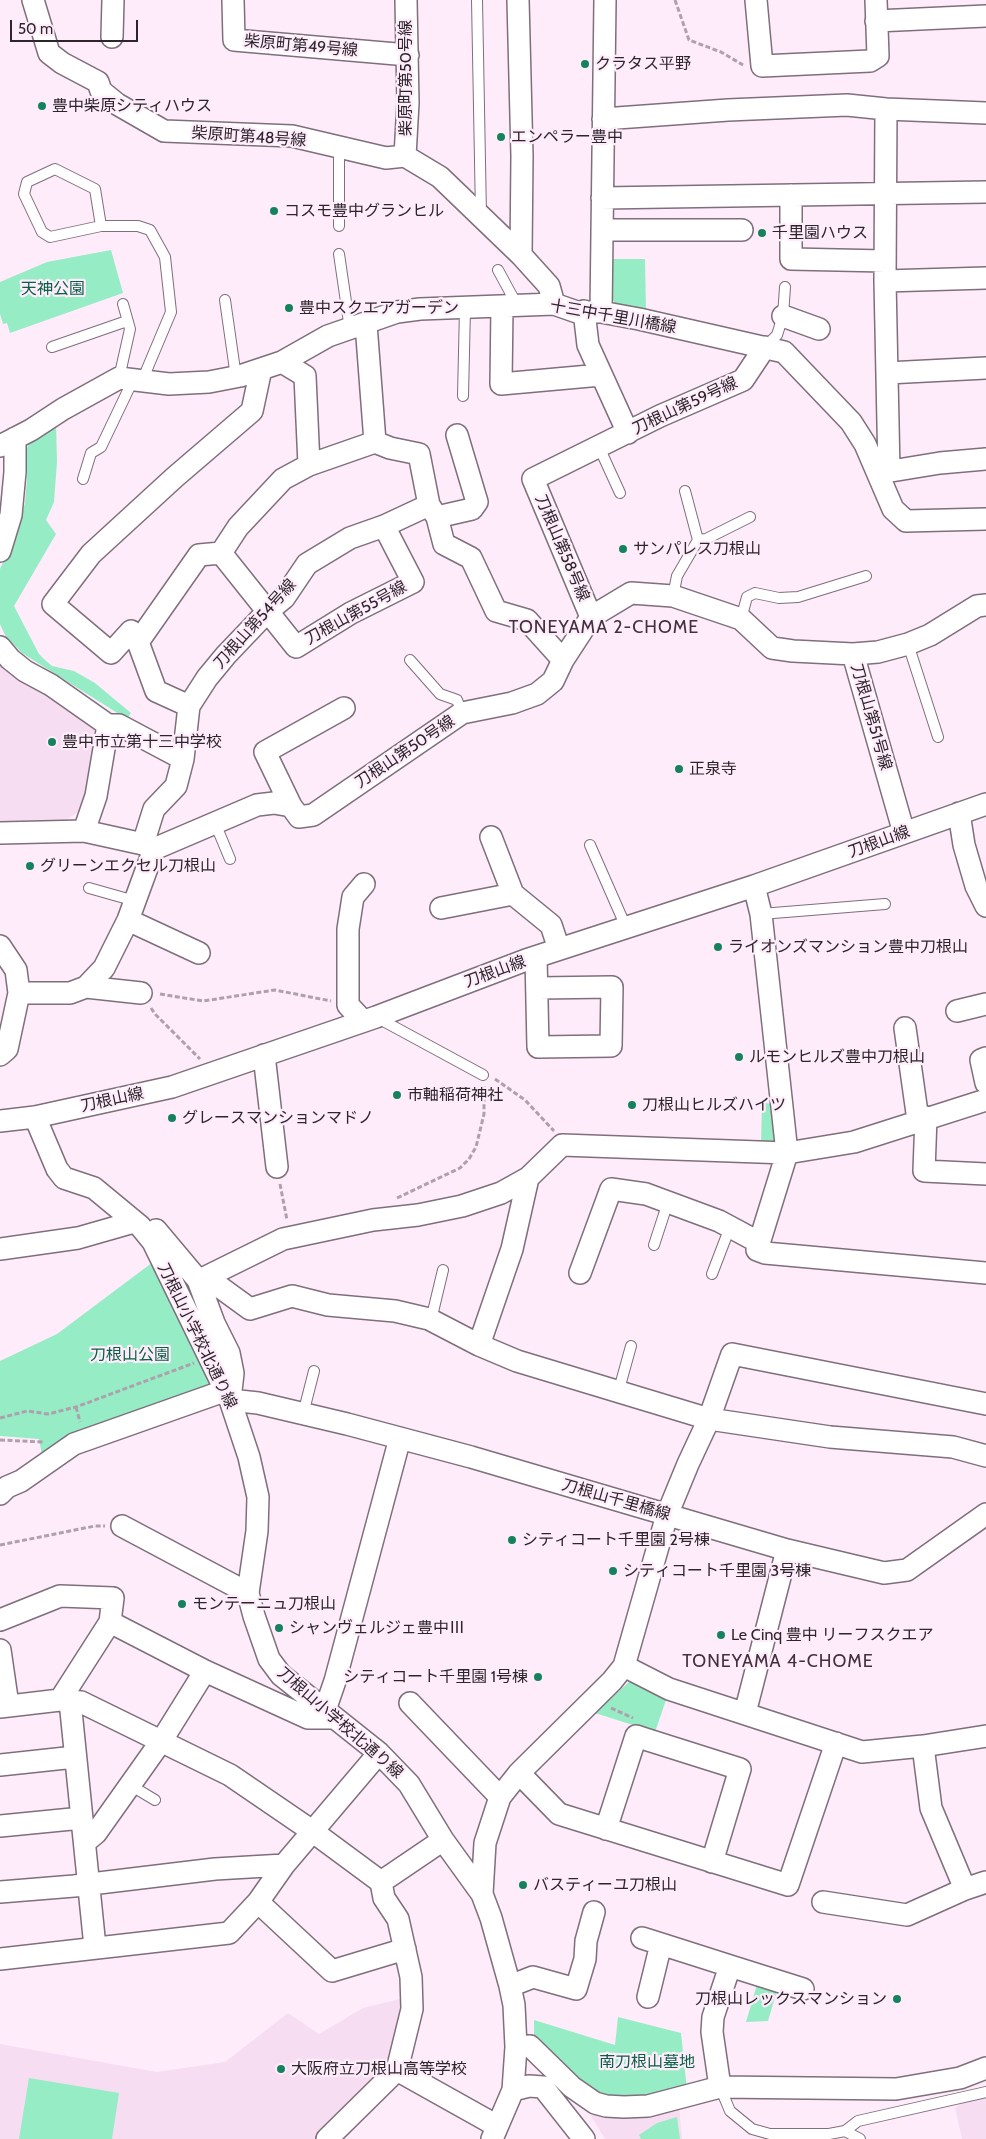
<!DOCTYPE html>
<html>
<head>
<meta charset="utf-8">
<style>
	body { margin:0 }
	#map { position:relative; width:986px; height:2139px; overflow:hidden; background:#ffecfb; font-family:Cabin,sans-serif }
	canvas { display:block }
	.scale { position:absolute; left:10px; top:20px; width:128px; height:22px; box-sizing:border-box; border:2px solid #2c252b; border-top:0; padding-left:6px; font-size:15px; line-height:18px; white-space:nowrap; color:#2c252b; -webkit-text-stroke:4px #ffecfb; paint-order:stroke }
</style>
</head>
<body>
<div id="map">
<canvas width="986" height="2139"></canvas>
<div class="scale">50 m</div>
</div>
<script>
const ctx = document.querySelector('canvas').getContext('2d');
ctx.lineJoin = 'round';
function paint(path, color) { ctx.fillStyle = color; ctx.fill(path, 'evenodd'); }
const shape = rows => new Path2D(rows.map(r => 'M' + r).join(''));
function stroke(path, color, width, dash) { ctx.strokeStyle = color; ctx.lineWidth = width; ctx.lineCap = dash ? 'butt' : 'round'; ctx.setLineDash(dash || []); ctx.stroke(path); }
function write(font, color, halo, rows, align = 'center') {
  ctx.font = font + ' Cabin,"Noto Sans JP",sans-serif'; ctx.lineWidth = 4.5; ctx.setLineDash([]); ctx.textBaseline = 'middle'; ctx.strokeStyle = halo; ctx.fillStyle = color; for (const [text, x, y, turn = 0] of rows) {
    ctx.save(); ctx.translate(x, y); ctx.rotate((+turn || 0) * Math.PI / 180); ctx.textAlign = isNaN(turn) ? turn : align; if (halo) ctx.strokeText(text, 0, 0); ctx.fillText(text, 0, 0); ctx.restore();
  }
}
paint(shape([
	[0,657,98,723,87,802,79,811,65,821,0,823],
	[404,1998,386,2065,315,2139,0,2139,0,2044,157,2072,225,2062,288,2013,319,2034,363,2008],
	[986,2086,986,2139,962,2139,955,2108],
	[679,2105,682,2139,605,2139,591,2116,597,2110]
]), '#f7ddf2');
paint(shape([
	[111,250,123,293,10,333,7,323,3,324,0,314,0,282,47,262],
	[612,259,645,259,646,312,617,307,613,300],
	[56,423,57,462,54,502,46,520,56,534,14,606,39,654,46,661,52,666,74,671,95,683,131,713,127,719,22,653,5,635,0,624,0,569,18,529,25,503,27,479,26,450,32,438],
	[762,1102,775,1105,778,1139,773,1145,761,1145],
	[153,1262,212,1379,206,1390,44,1465,39,1439,0,1436,0,1361,57,1334],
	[630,1681,666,1700,655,1732,595,1713],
	[758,1981,778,1987,768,2021,746,2022],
	[618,2017,681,2033,687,2090,614,2103,585,2089,534,2037,534,2020,615,2045],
	[29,2078,119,2093,112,2139,19,2139],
	[677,2117,680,2139,641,2139,639,2135,657,2123]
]), '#95ecc5');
const service = shape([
	[477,0,481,215],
	[101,226,95,189,55,169,27,182,24,194,42,232,50,237,101,226,138,226,150,230,165,257,171,312,142,381],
	[339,226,339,147],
	[339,254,350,329],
	[498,270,517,305],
	[225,300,236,377],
	[52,347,127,321],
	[765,347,777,335,783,316,785,287],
	[119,378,130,329,123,304],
	[463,396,465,308],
	[599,447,620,493],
	[83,479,91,453,101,447,133,380],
	[698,540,706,539,750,517],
	[673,596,677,576,698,540,685,491],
	[741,619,747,597,755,593,779,598,798,597,866,576],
	[908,644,938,737],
	[410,660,440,694,457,700,462,713],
	[215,823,230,859],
	[590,845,626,927],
	[89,888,135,901],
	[761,914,885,904],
	[376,1017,483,1075],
	[654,1245,668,1202],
	[712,1274,730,1227],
	[431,1320,443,1270],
	[618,1393,631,1346],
	[303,1414,314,1371],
	[130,1785,155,1800],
	[720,2087,730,2111,752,2129,770,2134,829,2134,845,2131,858,2121,986,2092],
	[845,2131,860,2139]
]);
const minor = shape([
	[33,0,49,53,62,63,98,82,101,91,117,104,164,131,292,136,386,158,405,156,440,177,521,255,549,286,554,304],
	[233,0,234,40,408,55],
	[518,0,522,156,521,255],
	[756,0,762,66,870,61,878,56,876,0],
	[876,21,986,16],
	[112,37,113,0],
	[886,109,885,281,889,471],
	[603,119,728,110,847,105,886,109,986,113],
	[405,156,408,103,406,0],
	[791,195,791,259,885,261],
	[602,198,986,192],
	[602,230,742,230],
	[885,281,986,278],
	[502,307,501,384,601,375],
	[584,311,588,345,628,433],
	[601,312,605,0],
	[783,316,819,329],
	[366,324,375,442],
	[887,373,986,368],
	[0,446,31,430,63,409,119,378,169,384,209,382,240,376,282,362,328,336,397,312,420,309,554,304,577,312,601,312,639,319,784,352,851,422,865,444,893,509,906,521,986,519],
	[309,465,375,442,390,448,419,454,429,505],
	[879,473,940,463,986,459],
	[437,517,444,544,471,558,496,611,527,620,563,660],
	[0,551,11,515,15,472,15,438],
	[221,553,296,647,351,613,413,582,384,526],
	[591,617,533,479,660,416,743,380,765,347],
	[138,642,131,631,111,653,53,604,91,554,175,477,252,411,261,369],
	[0,647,10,659,25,671,51,685,108,725,96,796,84,831],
	[189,706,207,678,226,655,267,612,284,598,307,564,350,538,384,526,429,505,437,517,472,509,477,502,457,435],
	[108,725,119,725,183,759],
	[291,806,265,752,344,708],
	[959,813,964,845,976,886,986,906],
	[0,833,84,831,143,844],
	[904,833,853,654,878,652,908,644,930,635,977,606,986,605],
	[491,837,513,894,551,925,559,949],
	[154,849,257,805,274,803,291,806,299,817,313,815,462,713,512,703,537,694,553,681,563,660,591,617,631,593,673,596,741,619,772,648,793,651,853,654],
	[754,886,761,914,787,1153,757,1250,765,1253,986,1273],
	[441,908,513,894],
	[128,920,199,953],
	[0,946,16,970,19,993,7,1049,0,1055],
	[536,957,538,1047,611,1046,612,987,538,988],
	[86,987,141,993],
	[19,993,70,993,86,987,104,968,128,920,154,849,143,844,154,809,176,786,183,759,189,706,156,691,138,642,199,555,221,553,238,527,283,479,309,465,305,376,282,362],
	[957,1011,986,1004],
	[363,1021,348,1005,348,929,353,897,364,884],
	[905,1028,918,1120],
	[264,1055,277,1167],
	[986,1058,981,1060,986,1083],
	[35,1117,57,1169,64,1178,94,1188,140,1226,153,1242,230,1400,249,1457,258,1497,257,1531,248,1593,254,1616,269,1659,281,1675,379,1753,409,1784,443,1840,482,1894,491,1918,510,1986,514,2005,516,2047,513,2090,492,2139],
	[926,1117,924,1171,986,1174],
	[0,1121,35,1117,172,1087,376,1017,526,960,754,886,986,804],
	[528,1178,562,1145,787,1153,854,1142,986,1100],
	[156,1230,198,1280,206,1277,250,1309,292,1296,328,1305,395,1311,429,1319,479,1345,517,1361,709,1419,830,1437,953,1447,986,1456],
	[0,1249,78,1238,134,1222],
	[580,1273,611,1189,646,1194,719,1221,760,1243],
	[206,1277,283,1239,373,1220,418,1215,462,1206,501,1193,528,1178,512,1249,479,1345],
	[198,1280,214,1323,229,1353,233,1373,230,1400,258,1403,347,1424,471,1457,787,1550,884,1573,907,1570,986,1514],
	[986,1404,732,1354,709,1419,688,1464,667,1515,624,1666,669,1689,862,1752,923,1746,986,1736],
	[0,1494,7,1487,21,1481,74,1444,224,1391],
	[122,1526,248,1593],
	[0,1620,60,1596,113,1598,110,1622,60,1700],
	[110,1622,205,1671,308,1718,333,1718],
	[0,1650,8,1705],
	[70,1701,95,1947],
	[410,1703,500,1797],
	[0,1707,60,1700,81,1702,230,1775,312,1831,381,1882,384,1898,398,1919,411,1977,412,2009,397,2070,327,2139],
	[325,1710,335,1681,400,1438],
	[745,1713,787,1550],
	[923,1746,931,1808,965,1889],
	[0,1765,75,1757],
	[519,1773,559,1814,788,1885,836,1743],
	[0,1826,82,1818],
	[606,1829,636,1736,645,1739,740,1769,712,1862],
	[85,1842,96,1833,162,1740,205,1671],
	[381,1882,443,1840],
	[0,1892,74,1886,215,1869,284,1865],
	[482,1894,485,1843,500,1797,519,1773,612,1681,624,1666],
	[258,1902,332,1971,405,1949],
	[823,1902,907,1915,965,1889,986,1882],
	[642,1938,661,1944],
	[0,1959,229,1933,258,1902,284,1865,379,1753],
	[510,1986,533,1977,576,1989,585,1959,586,1941,594,1912],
	[648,1997,661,1944,730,1966],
	[516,2047,530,2046,572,2087,595,2103,606,2106,624,2107,648,2106,720,2087,896,2089,960,2078,986,2068],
	[397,2070,490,2122,496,2130],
	[720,2087,712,2032,713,2017,730,1966,803,1989],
	[513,2090,529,2086,543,2087,584,2139]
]);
stroke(service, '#7f6e7c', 12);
stroke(minor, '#7f6e7c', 24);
stroke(shape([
	[675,0,689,40,721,52,743,65],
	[160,994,203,1001,275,990,331,1001],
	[151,1008,155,1014,200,1059],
	[495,1079,525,1100,554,1131],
	[280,1184,287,1220],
	[397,1198,460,1168,469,1159,476,1147,484,1114,484,1086],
	[76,1407,80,1422],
	[0,1418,27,1411,48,1414,76,1407,194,1363],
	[0,1440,43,1442],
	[0,1545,95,1526,105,1526],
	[611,1708,633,1718]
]), '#aea0ac', 3, [5, 2.5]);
stroke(service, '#fff', 10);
stroke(minor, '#fff', 21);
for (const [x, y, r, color] of [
	[585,64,5,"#15815d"],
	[42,106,5,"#15815d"],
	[501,137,5,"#15815d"],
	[274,211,5,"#15815d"],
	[762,233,5,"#15815d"],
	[289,308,5,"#15815d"],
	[623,549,5,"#15815d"],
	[52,742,5,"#15815d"],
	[679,769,5,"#15815d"],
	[30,866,5,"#15815d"],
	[718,947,5,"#15815d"],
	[739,1057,5,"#15815d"],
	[397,1095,5,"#15815d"],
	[632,1105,5,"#15815d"],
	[172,1118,5,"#15815d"],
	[512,1540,5,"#15815d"],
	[613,1571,5,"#15815d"],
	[182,1604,5,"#15815d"],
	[279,1628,5,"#15815d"],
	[721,1635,5,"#15815d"],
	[538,1677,5,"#15815d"],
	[523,1885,5,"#15815d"],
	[897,1999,5,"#15815d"],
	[281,2069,5,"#15815d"]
]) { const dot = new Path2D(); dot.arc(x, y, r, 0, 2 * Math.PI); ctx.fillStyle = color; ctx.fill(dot); stroke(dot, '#ffecfb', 2); }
write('16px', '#2c252b', '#ffecfb', [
	["柴原町第49号線",301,46,5],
	["柴原町第50号線",406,78,-90],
	["柴原町第48号線",249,137,4],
	["十三中千里川橋線",613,317,10],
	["刀根山第59号線",685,406,-25],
	["刀根山第58号線",562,548,67],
	["刀根山第55号線",356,613,-29],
	["刀根山第54号線",255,624,-48],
	["刀根山第51号線",871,717,74],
	["刀根山第50号線",405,752,-34],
	["刀根山線",879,842,-20],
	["刀根山線",495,972,-20],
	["刀根山線",112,1100,-12],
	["刀根山小学校北通り線",197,1336,64],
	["刀根山千里橋線",616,1500,16],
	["刀根山小学校北通り線",340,1723,41]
]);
write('16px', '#2c252b', '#ffecfb', [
	["クラタス平野",595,64],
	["豊中柴原シティハウス",52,106],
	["エンペラー豊中",511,137],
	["コスモ豊中グランヒル",284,211],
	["千里園ハウス",772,233],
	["豊中スクエアガーデン",299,308],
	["サンパレス刀根山",633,549],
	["豊中市立第十三中学校",62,742],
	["正泉寺",689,769],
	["グリーンエクセル刀根山",40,866],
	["ライオンズマンション豊中刀根山",728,947],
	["ルモンヒルズ豊中刀根山",749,1057],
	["市軸稲荷神社",407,1095],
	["刀根山ヒルズハイツ",642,1105],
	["グレースマンションマドノ",182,1118],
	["シティコート千里園 2号棟",522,1540],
	["シティコート千里園 3号棟",623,1571],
	["モンテーニュ刀根山",192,1604],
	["シャンヴェルジェ豊中Ⅲ",289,1628],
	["Le Cinq 豊中 リーフスクエア",731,1635],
	["シティコート千里園 1号棟",528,1677,"right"],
	["バスティーユ刀根山",533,1885],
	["刀根山レックスマンション",887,1999,"right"],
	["大阪府立刀根山高等学校",291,2069]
], 'left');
write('16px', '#096145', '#ffecfb', [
	["天神公園",53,289],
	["刀根山公園",130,1355],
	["南刀根山墓地",647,2062]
]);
ctx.letterSpacing = '1px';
write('18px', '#40313d', '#ffecfb', [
	["TONEYAMA 2-CHOME",604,628],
	["TONEYAMA 4-CHOME",778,1662]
]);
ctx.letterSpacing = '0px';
</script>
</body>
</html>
